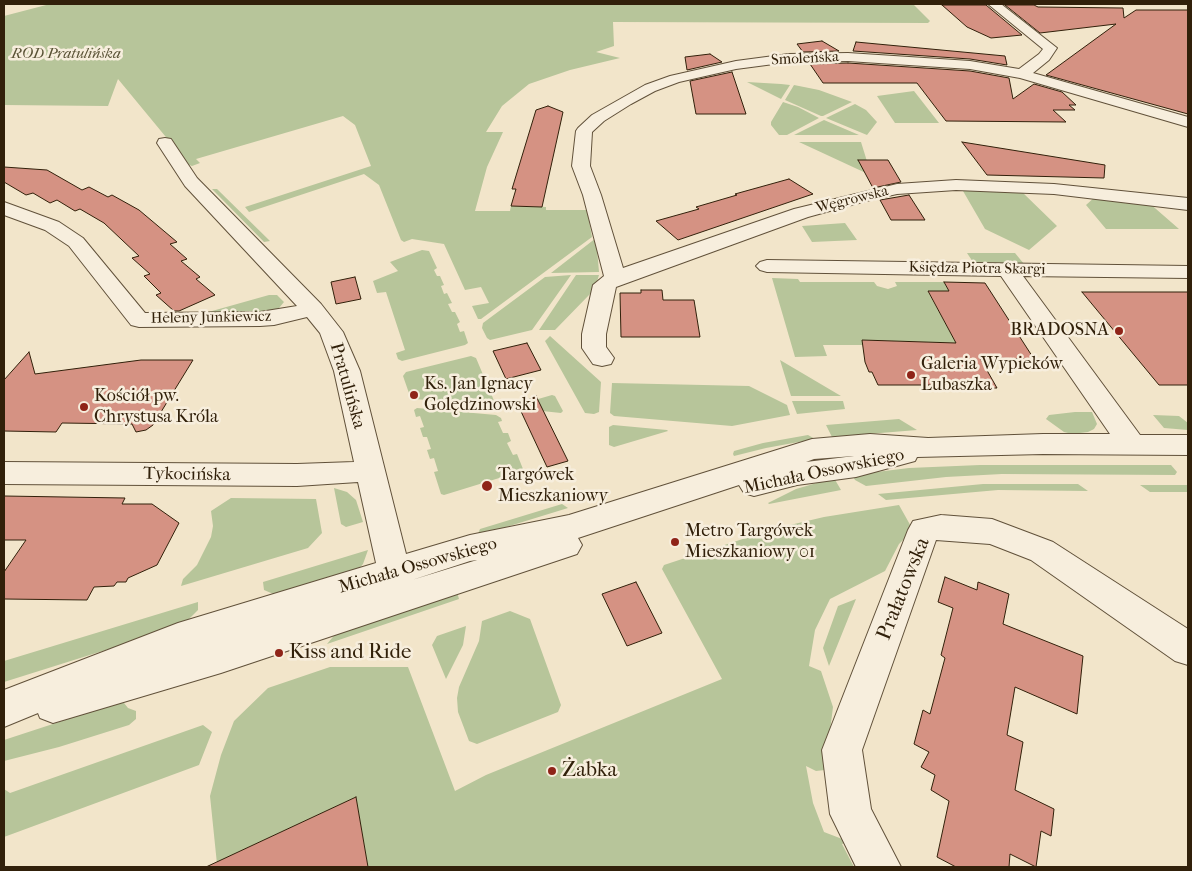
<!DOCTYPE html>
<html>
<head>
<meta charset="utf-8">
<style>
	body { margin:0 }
	#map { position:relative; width:1192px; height:871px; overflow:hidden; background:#f2e5ca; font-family:"IM FELL French Canon",serif }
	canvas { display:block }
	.frame { position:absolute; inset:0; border:5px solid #31200a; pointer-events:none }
</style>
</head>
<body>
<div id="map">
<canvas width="1192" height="871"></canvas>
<div class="frame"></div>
</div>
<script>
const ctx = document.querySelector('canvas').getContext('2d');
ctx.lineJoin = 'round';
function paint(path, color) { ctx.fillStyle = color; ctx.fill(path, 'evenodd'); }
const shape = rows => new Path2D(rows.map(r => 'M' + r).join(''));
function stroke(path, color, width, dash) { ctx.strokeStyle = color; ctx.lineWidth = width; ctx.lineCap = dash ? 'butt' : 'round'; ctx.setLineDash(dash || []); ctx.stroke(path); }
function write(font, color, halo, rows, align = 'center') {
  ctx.font = font + ' "IM FELL French Canon",serif'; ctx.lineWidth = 5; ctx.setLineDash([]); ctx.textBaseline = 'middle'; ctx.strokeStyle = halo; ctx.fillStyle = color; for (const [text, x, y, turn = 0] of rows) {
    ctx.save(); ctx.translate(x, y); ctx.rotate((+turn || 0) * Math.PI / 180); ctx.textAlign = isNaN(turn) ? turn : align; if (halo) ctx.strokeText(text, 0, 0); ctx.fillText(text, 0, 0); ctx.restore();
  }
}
paint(shape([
	[50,4,913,4,930,21,928,23,613,22,614,46,596,52,620,58,570,70,529,84,502,106,486,132,503,132,487,167,475,211,510,211,511,206,546,207,546,210,587,210,592,237,481,319,478,319,472,306,489,303,481,287,465,290,444,244,412,239,404,242,401,240,379,185,364,174,249,212,245,207,371,166,355,125,343,116,196,159,200,163,192,166,189,165,118,79,108,106,4,105,4,16],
	[747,82,781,84,790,85,781,99],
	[794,85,819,90,852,102,823,116,821,116,785,100],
	[914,91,939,123,895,123,877,96],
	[783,102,798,107,819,118,787,135,779,135,771,125,771,122],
	[855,104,866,110,877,122,867,135,826,118],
	[824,120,859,135,794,135],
	[799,142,861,142,870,171,868,174],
	[970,188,1021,191,1057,226,1029,250,985,229,963,191],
	[212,189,217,189,270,241,264,242],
	[1096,196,1148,202,1179,229,1106,229,1086,205],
	[845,223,857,240,812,242,802,226],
	[596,238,599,272,551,273],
	[422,250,429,251,437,268,434,270,437,276,440,276,444,285,441,286,444,294,447,293,452,303,448,304,452,312,455,312,460,322,457,324,460,332,464,331,468,343,465,345,402,361,398,359,396,353,405,350,386,292,377,293,373,281,398,271,390,262],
	[967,253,1015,253,1024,264,973,262],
	[571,275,532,330,490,340,487,338,482,328,483,323,545,277],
	[576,275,599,275,596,285,590,294,555,330,539,330],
	[772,278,798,279,800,282,874,282,877,286,888,289,897,286,895,282,944,282,949,291,928,292,956,343,862,340,863,345,823,345,827,356,795,357],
	[269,295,277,295,284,302,274,314,205,313],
	[550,336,601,382,599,412,594,414,585,413,545,341],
	[471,356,476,358,495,403,493,405,414,399,410,396,403,376,406,372],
	[780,360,841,396,791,396],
	[612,383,749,386,787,405,790,415,732,426,614,416,610,413],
	[552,395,555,396,563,411,561,413,523,409,518,406,521,404],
	[792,401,843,401,845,409,797,414],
	[417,408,496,415,501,418,502,421,498,422,503,433,508,433,511,441,507,443,513,455,517,454,523,469,522,471,444,495,441,494,434,472,438,471,434,458,430,459,427,450,431,449,427,437,423,437,420,428,424,427,420,416,416,417,414,410],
	[1075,412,1092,412,1097,424,1094,429,1088,432,1072,434,1064,432,1046,419,1049,415],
	[1153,415,1179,416,1188,423,1188,430,1164,428],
	[899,419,917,430,832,437,826,425],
	[613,425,667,430,668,431,614,447,609,445,609,427],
	[808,435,815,439,766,448,734,456,733,454,734,451,763,443],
	[980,465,1171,465,1177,472,1175,475,1002,474,946,477,866,486,855,480,852,475,909,468],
	[834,478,841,490,769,504,768,503,796,489],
	[983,484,1078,484,1088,491,998,490,886,500,878,494],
	[1140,485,1188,485,1188,492,1150,492],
	[334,488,347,492,356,500,363,522,346,527,341,524],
	[231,498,316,499,322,533,308,548,181,586,183,579,197,565,211,537,213,526,211,511],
	[562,504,568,508,477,536,480,529],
	[899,505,913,530,899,544,885,571,830,599,815,630,809,666,821,671,833,707,825,770,816,771,806,766,813,803,824,832,850,842,842,844,854,867,368,867,356,797,236,853,217,864,210,796,221,755,234,721,268,688,330,667,408,667,455,791,486,775,722,679,662,569,664,565,773,529,824,517],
	[368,550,363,564,357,571,278,596,264,590,263,582],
	[457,592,459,599,327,644,337,632],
	[856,599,829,666,823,648,838,606],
	[198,602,198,610,182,626,4,682,4,661],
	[510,611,530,619,561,705,558,712,477,744,469,741,458,712,457,698,459,687,479,641,482,621],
	[466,626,463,645,446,679,432,645,437,636],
	[117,703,124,703,128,708,136,711,136,719,129,725,59,747,4,761,4,740],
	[203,725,212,732,199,765,4,837,4,789,10,793]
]), '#b7c59a');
const building = shape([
	[942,5,986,5,1022,35,991,38,967,27,942,5],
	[1005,5,1034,5,1038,7,1123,8,1124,18,1136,10,1188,10,1188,114,1046,75,1116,24,1040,33,1005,5],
	[822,41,839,51,803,52,797,44,822,41],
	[856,42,1005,56,1007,65,970,59,853,51,856,42],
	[710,54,722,62,687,70,685,57,710,54],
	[848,63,970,71,1009,78,1013,99,1034,84,1062,92,1076,105,1069,105,1075,110,1053,110,1066,122,946,121,917,83,823,83,810,64,848,63],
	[732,72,746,114,696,114,690,81,732,72],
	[548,106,563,112,542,207,511,206,516,189,512,189,536,110,548,106],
	[962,142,1105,165,1104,178,987,175,962,142],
	[858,160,888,160,901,182,873,188,858,160],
	[4,167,47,170,82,190,89,187,108,197,112,195,139,210,177,242,170,244,187,259,181,261,200,277,196,279,215,295,179,311,174,311,156,295,161,293,144,276,150,274,132,258,139,256,104,223,80,209,75,211,57,200,50,203,33,193,26,195,4,182,4,167],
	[789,179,813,194,678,240,656,221,699,209,696,207,737,195,735,194,789,179],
	[909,195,925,220,891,220,880,200,909,195],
	[355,277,361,299,336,304,331,282,355,277],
	[944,282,985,283,1034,359,980,358,997,388,970,388,968,385,878,385,872,372,869,372,865,362,862,340,956,343,928,291,949,291,944,282],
	[641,290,662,290,663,300,694,300,700,337,621,337,620,293,641,293,641,290],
	[1082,292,1188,292,1188,385,1159,385,1082,292],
	[527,343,541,370,506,379,493,351,527,343],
	[29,352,35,374,141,360,193,360,153,425,146,430,136,432,132,424,62,423,56,432,4,431,4,380,29,352],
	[536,396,568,461,547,467,518,405,536,396],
	[4,496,125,498,122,504,152,504,179,523,157,565,128,578,126,582,117,582,114,586,94,587,87,600,4,599,4,572,26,540,4,540,4,496],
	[945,577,977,590,978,582,1009,594,1003,624,1083,656,1077,714,1015,687,1007,735,1023,742,1015,790,1054,809,1051,836,1041,831,1036,867,1010,854,1009,867,956,867,937,857,949,801,931,790,935,775,921,767,929,752,914,744,923,710,930,714,945,658,941,655,953,608,938,602,945,577],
	[636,582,662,633,627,646,602,594,636,582],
	[356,797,368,867,206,867,356,797]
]);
paint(building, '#d59283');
stroke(building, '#31200a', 1);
const minor = shape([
	[988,4,1001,4,1057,48,1049,60,1033,73,1188,117,1188,127,1020,78,970,69,848,61,789,62,736,69,679,82,655,91,631,104,604,121,592,132,590,166,601,195,623,268,794,209,897,184,956,180,1054,184,1188,198,1188,210,1054,194,956,190,897,194,866,201,808,217,616,287,606,334,606,347,614,358,611,364,602,366,593,364,582,348,582,334,593,285,604,276,583,195,572,166,576,131,578,128,592,115,645,85,670,76,736,61,789,54,848,53,970,61,1019,69,1039,54,1043,49,988,4],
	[165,138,171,139,197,178,321,304,343,332,360,371,406,554,470,535,569,515,812,439,870,434,928,438,1043,434,1110,434,1001,276,767,272,760,270,756,266,760,262,767,260,1188,266,1188,278,1023,276,1140,435,1188,435,1188,455,1043,454,917,457,915,461,856,477,797,485,754,496,744,493,739,485,578,538,582,545,577,554,221,673,53,723,40,718,38,713,4,727,4,690,178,623,376,563,358,482,297,486,4,484,4,462,297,464,354,462,334,371,320,333,307,317,274,325,260,326,139,327,131,325,69,246,45,230,4,215,4,202,59,222,83,238,145,313,260,312,297,306,185,186,157,143,159,139,165,138],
	[854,456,806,462,814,459,854,456],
	[477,560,412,580,470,561,477,560],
	[941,515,992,519,1053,542,1188,629,1188,665,1175,661,1031,560,990,544,936,540,862,750,871,809,901,867,856,867,830,814,822,750,908,530,913,521,941,515]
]);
stroke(minor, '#61513a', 2);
paint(minor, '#f7eedd');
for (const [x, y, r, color] of [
	[1119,331,5,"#8f2418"],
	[911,375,5,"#8f2418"],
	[414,395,5,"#8f2418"],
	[84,407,5,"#8f2418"],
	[487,486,6,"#8f2418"],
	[675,542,5,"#8f2418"],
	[279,653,5,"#8f2418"],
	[552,771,5,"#8f2418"]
]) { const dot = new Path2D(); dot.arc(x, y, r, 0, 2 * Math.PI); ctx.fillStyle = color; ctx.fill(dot); stroke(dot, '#f7eedd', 2); }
write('italic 15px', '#595235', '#f7eedd', [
	["ROD Pratulińska",66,54]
]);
write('15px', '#31200a', '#f7eedd', [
	["Smoleńska",805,59,-3],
	["Węgrowska",852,200,-14],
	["Księdza Piotra Skargi",977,269,1],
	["Heleny Junkiewicz",211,318,-1]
]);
write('18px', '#31200a', '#f7eedd', [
	["BRADOSNA",1109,331,"right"],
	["Galeria Wypieków",921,365],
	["Lubaszka",921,386],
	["Ks. Jan Ignacy",424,385],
	["Golędzinowski",424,406],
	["Kościół pw.",94,397],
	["Chrystusa Króla",94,418],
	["Targówek",498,476],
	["Mieszkaniowy",498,497],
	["Metro Targówek",685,532],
	["Mieszkaniowy 01",685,553]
], 'left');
write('18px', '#31200a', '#f7eedd', [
	["Pratulińska",347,386,74],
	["Michała Ossowskiego",824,472,-12],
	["Tykocińska",187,475,1],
	["Michała Ossowskiego",418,566,-16]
]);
write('21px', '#31200a', '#f7eedd', [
	["Prałatowska",904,589,-68]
]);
write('21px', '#31200a', '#f7eedd', [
	["Kiss and Ride",289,653],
	["Żabka",562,771]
], 'left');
</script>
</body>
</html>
